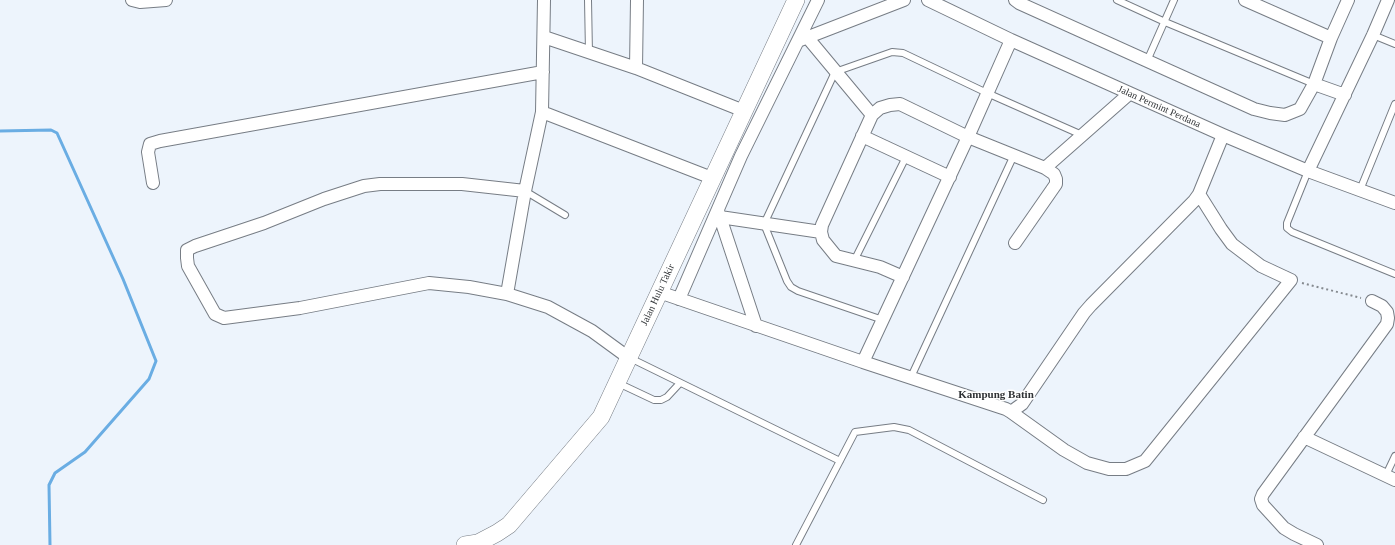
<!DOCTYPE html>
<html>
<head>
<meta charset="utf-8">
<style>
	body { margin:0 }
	canvas { display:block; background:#edf4fc }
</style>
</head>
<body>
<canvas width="1395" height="545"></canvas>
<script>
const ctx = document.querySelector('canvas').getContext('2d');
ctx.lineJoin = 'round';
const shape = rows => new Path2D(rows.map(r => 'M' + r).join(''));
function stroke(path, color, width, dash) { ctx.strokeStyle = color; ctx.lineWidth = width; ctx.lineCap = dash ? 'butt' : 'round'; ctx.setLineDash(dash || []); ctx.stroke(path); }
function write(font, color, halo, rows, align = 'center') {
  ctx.font = font + ' "Times New Roman",serif'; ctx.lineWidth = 3; ctx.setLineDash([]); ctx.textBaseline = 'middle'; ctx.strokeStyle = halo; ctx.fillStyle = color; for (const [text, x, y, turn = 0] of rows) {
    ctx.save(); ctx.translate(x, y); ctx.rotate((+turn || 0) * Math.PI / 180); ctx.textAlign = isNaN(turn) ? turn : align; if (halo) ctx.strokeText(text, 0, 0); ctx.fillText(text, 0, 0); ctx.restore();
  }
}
stroke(shape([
	[0,131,51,130,57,133,123,279,156,361,149,379,85,452,55,473,49,485,50,545]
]), '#6aade3', 3);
const lane = shape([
	[588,0,589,53],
	[1117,0,1165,22,1314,84],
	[1373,35,1395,44],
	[1147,61,1174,0],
	[1308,171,1287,223,1287,228,1292,232,1395,274],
	[1360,190,1395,104],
	[525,191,565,215],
	[854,261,906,157],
	[883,320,798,291,791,287,787,281,764,224,835,72,892,52,903,53,987,93,1082,135],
	[630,358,840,461],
	[911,377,1014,155],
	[618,383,654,400,661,400,667,397,680,383],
	[1386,475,1395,456],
	[796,545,855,432,894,427,909,430,1043,500]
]);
const street = shape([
	[132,0,140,2,166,0],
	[544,0,542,112,525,191,507,294,548,307,592,331,629,358],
	[928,0,1011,40,1223,135,1308,171,1395,203],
	[1015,0,1019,3,1254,109,1270,113,1285,115,1300,109,1314,84,1331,38,1348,0],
	[1245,0,1331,38],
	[544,37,636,68,637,0],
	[807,37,872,115],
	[798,41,904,0],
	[636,68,744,111],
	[1314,84,1345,95],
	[542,112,712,178],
	[862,136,950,177],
	[1045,168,1129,94],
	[1308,171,1373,35,1388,0],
	[153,183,148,152,150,144,160,141,543,72],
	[718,211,756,326],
	[720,217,821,232],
	[903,277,880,267,836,256,823,240,821,232,822,225,872,115,880,108,890,105,900,104,968,137,1045,168,1054,174,1056,179,1056,184,1015,243],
	[659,292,863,362,968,137,1011,40],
	[507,294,469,287,429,283,300,308,224,318,215,314,188,266,187,258,187,250,195,246,264,223,324,199,364,186,380,184,462,184,525,191],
	[679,299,741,156,818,0],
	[863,362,1006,409,1011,412,1022,404,1084,313,1091,305,1194,201,1199,194,1223,135],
	[1011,412,1064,450,1087,463,1109,469,1126,469,1145,461,1291,280,1261,266,1232,244,1221,229,1199,194],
	[1304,437,1395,480],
	[1317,545,1294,534,1284,528,1263,505,1261,499,1263,494,1387,324,1388,318,1387,312,1382,306,1372,301]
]);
const secondary = shape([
	[465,545,478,543,497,533,509,525,601,417,796,0]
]);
stroke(lane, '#777d85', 8);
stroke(street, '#777d85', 14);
stroke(secondary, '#777d85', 18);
stroke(shape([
	[1302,283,1361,298]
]), '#858a8f', 2, [2, 3]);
stroke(lane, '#fff', 6);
stroke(street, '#fff', 12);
stroke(secondary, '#fff', 17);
write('10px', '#2f3235', '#fff', [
	["Jalan Permint Perdana",1159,107,24],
	["Jalan Hulu Takir",658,295,-65]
]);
write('bold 11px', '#2f3235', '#fff', [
	["Kampung Batin",996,395]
]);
</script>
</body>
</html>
